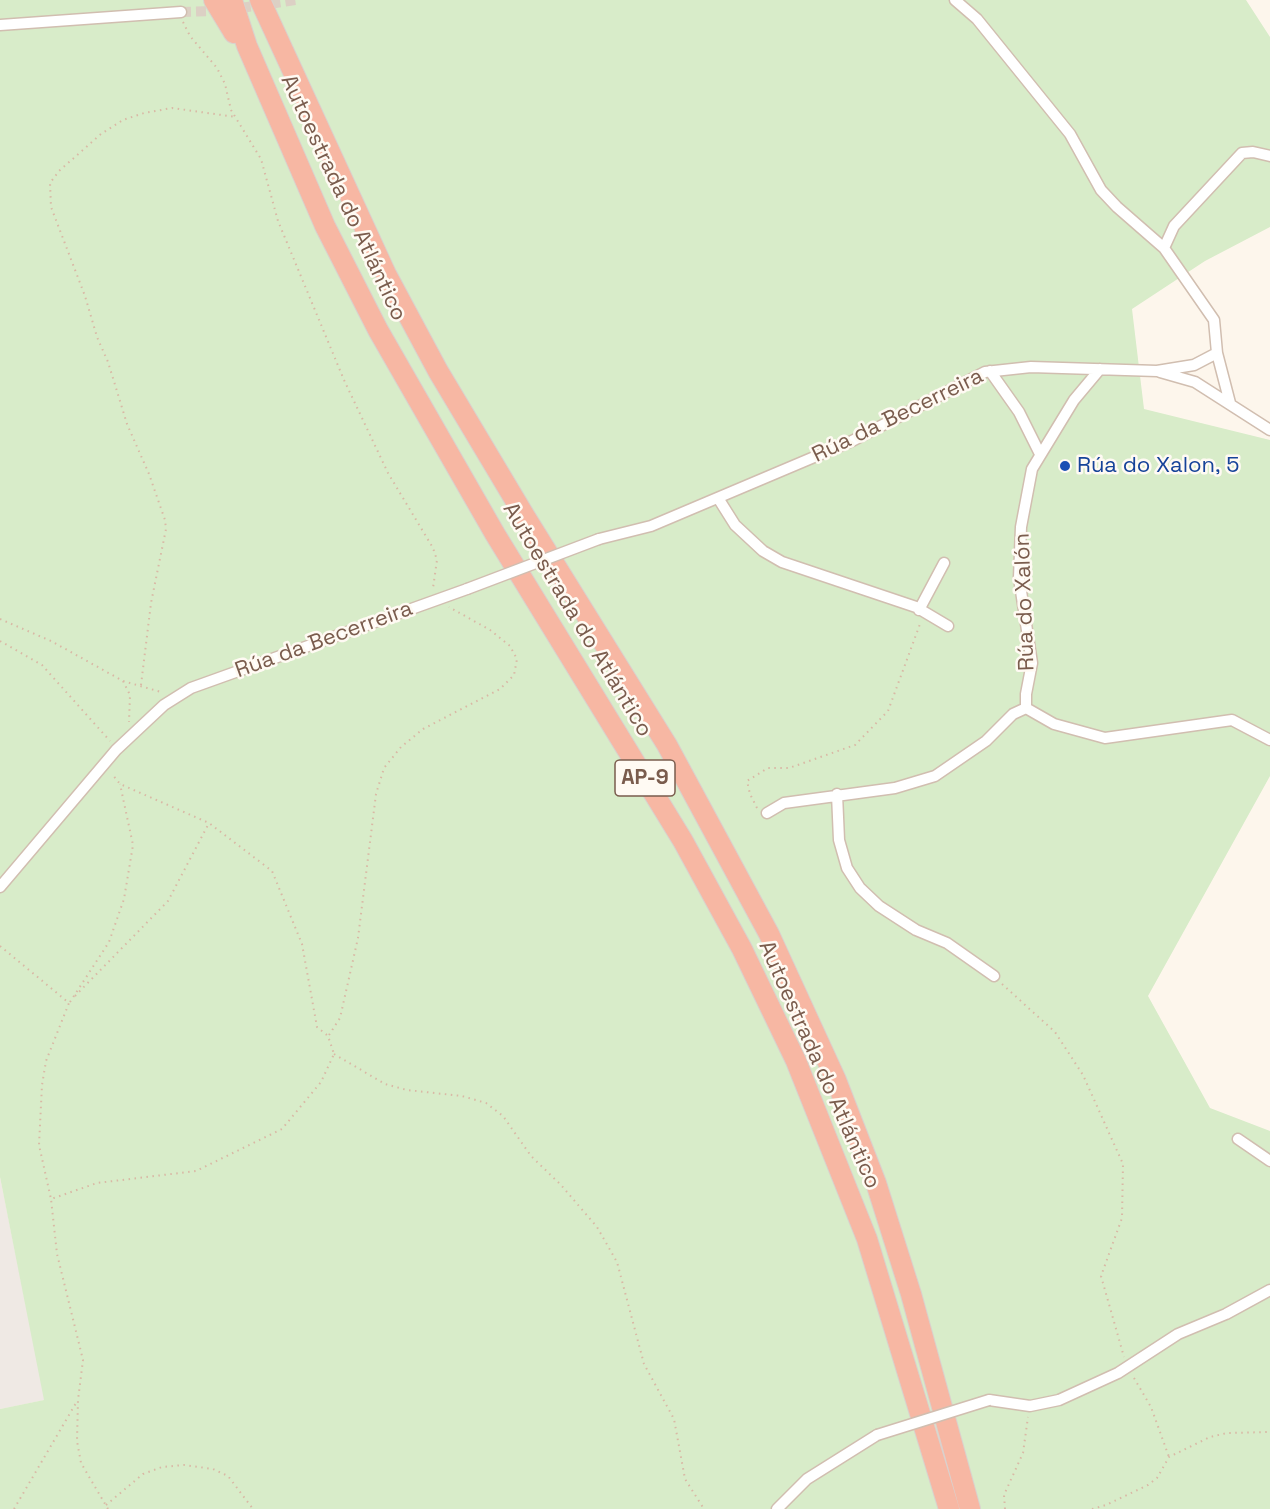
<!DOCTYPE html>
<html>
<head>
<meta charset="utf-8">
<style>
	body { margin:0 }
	canvas { display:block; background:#fdf6ec }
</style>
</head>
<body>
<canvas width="1270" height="1509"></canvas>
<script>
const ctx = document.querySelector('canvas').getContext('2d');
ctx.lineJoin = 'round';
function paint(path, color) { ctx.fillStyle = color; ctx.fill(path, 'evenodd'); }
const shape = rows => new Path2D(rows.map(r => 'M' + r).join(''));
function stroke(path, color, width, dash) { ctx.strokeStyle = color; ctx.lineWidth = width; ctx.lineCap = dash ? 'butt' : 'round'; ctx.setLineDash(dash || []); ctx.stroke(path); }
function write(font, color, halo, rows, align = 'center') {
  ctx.font = font + ' "Space Grotesk",sans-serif'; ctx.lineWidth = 5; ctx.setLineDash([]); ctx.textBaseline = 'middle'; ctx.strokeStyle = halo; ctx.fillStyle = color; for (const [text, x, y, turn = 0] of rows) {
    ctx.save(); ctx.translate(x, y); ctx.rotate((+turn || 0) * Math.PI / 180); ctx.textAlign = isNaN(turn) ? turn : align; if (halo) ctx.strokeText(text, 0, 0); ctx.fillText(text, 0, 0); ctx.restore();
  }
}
paint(shape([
	[0,1177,45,1400,0,1409]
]), '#efe9e4');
paint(shape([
	[0,0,1246,0,1270,37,1270,227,1205,261,1132,309,1144,409,1270,440,1270,776,1148,996,1210,1108,1270,1131,1270,1509,0,1509,0,1409,44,1400,0,1177]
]), '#d8ecc9');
stroke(shape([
	[181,12,220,11,296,0]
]), '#dcd0c4', 10, [10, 5]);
const minor = shape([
	[955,0,977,19,1070,134,1101,190,1117,207,1164,248,1214,320,1217,353,1230,403],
	[0,25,181,12],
	[1164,248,1174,226,1242,153,1253,152,1270,156],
	[1100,369,1074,400,1032,469,1021,527,1019,578,1032,663,1026,694,1026,708,1054,724,1105,738,1232,720,1270,740],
	[990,371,1019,412,1040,454],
	[1160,372,1195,382,1270,430],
	[718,498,735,525,763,551,782,562,916,607,948,626],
	[599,539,651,526,852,441,985,372,1031,367,1157,371,1194,365,1217,353],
	[919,610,944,563],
	[837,794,839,840,847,868,860,888,879,906,916,930,947,943,994,976],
	[767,813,784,803,895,788,935,776,986,741,1013,714,1026,708],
	[0,887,116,750,164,705,191,688,467,589],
	[1238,1139,1270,1161],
	[989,1400,1030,1406,1059,1400,1118,1373,1178,1334,1226,1314,1270,1290],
	[777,1509,807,1479,877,1435]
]);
const motorway = shape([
	[214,0,234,33],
	[232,0,247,46,325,226,378,330,495,534,683,841,742,949,796,1061,867,1239,949,1509],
	[260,0,386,274,438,371,524,515,667,745,769,934,836,1080,876,1183,911,1294,970,1509]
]);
stroke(minor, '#d1beb0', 13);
stroke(motorway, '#dad1cd', 22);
stroke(shape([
	[183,22,190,36,217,68,225,84,231,110,261,159,278,221,344,380,388,473,433,548,437,560,433,588],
	[0,619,51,641,123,681,161,692],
	[0,641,42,665,110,741],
	[123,681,130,695,129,722],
	[141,685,151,603,166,529,165,520,149,474,127,424,108,362,97,337,85,296,51,207,50,183,59,171,101,134,123,120,144,113,172,108,236,117],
	[757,808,750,794,747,781,768,768,789,768,855,745,888,711,920,624],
	[0,946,69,1003,46,1061,42,1085,39,1145,51,1199],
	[1002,984,1055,1032,1083,1075,1123,1164,1122,1218,1101,1276,1124,1357],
	[75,996,168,901,209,823],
	[70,1002,109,942,124,899,133,845,120,784],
	[329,1035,340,1018,358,938,376,794,384,768,401,747,423,729,500,689,514,675,517,659,510,646,490,630,449,607],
	[334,1054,385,1084,407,1090,462,1096,486,1103,503,1116,531,1156,561,1185,597,1227,617,1262,644,1364,674,1419,685,1479,704,1509],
	[1134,1378,1151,1407,1169,1457],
	[106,1505,143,1474,162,1467,184,1465,213,1469,228,1476,253,1509],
	[14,1509,76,1403],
	[108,1509,81,1463,77,1441,78,1400,83,1360,57,1254,51,1199,97,1183,196,1171,282,1129,321,1082,334,1054,328,1036,317,1027,302,944,272,871,209,823,120,784,112,774],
	[1005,1509,1004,1495,1023,1453,1028,1417],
	[1092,1509,1106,1505,1148,1485,1157,1478,1169,1457,1210,1437,1227,1433,1270,1432]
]), '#d9b8a5', 2, [1.5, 4.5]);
stroke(minor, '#fff', 10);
stroke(motorway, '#f7b7a3', 20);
const minorBridge = shape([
	[467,589,599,539],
	[877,1435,989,1400]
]);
stroke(minorBridge, '#d1beb0', 13, []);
stroke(minorBridge, '#fff', 10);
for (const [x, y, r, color] of [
	[1065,466,6,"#1a4fb4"]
]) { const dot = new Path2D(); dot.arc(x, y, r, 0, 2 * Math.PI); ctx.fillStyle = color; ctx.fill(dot); stroke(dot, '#fffaf3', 2); }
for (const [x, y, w] of [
	[645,778,60]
]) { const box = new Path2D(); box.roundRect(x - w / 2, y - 18, w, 36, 4.5); ctx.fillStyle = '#fffaf3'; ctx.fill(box); stroke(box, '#7a5c4d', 1.5); }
write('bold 21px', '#7a5c4d', null, [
	["AP-9",645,778]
]);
write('22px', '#7a5c4d', '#fffaf3', [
	["Autoestrada do Atlántico",343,198,65],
	["Rúa da Becerreira",898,416,-26],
	["Rúa do Xalón",1025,602,-92],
	["Autoestrada do Atlántico",577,620,59],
	["Rúa da Becerreira",324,640,-20],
	["Autoestrada do Atlántico",819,1065,66]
]);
write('22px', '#164399', '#fffaf3', [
	["Rúa do Xalon, 5",1077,466]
], 'left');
</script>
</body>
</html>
